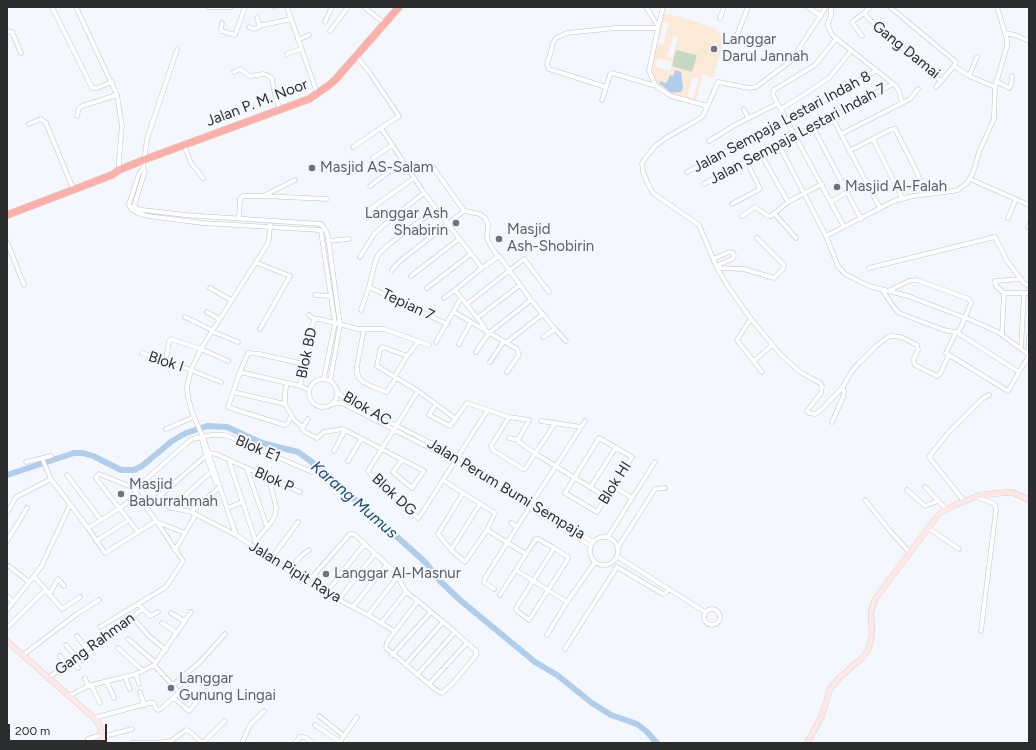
<!DOCTYPE html>
<html>
<head>
<meta charset="utf-8">
<style>
	body { margin:0 }
	#map { position:relative; width:1036px; height:750px; overflow:hidden; background:#f4f7fe; font-family:Figtree,sans-serif }
	canvas { display:block }
	.frame { position:absolute; inset:0; border:8px solid #2c2d2f; pointer-events:none }
	.scale { position:absolute; left:8px; top:724px; width:99px; height:18px; box-sizing:border-box; border:2px solid #2c2d2f; border-top:0; padding-left:5px; font-size:12px; line-height:14px; white-space:nowrap; color:#2c2d2f; -webkit-text-stroke:3px #f4f7fe; paint-order:stroke }
</style>
</head>
<body>
<div id="map">
<canvas width="1036" height="750"></canvas>
<div class="frame"></div>
<div class="scale">200 m</div>
</div>
<script>
const ctx = document.querySelector('canvas').getContext('2d');
ctx.lineJoin = 'round';
function paint(path, color) { ctx.fillStyle = color; ctx.fill(path, 'evenodd'); }
const shape = rows => new Path2D(rows.map(r => 'M' + r).join(''));
function stroke(path, color, width, dash) { ctx.strokeStyle = color; ctx.lineWidth = width; ctx.lineCap = dash ? 'butt' : 'round'; ctx.setLineDash(dash || []); ctx.stroke(path); }
function write(font, color, halo, rows, align = 'center') {
  ctx.font = font + ' Figtree,sans-serif'; ctx.lineWidth = 4; ctx.setLineDash([]); ctx.textBaseline = 'middle'; ctx.strokeStyle = halo; ctx.fillStyle = color; for (const [text, x, y, turn = 0] of rows) {
    ctx.save(); ctx.translate(x, y); ctx.rotate((+turn || 0) * Math.PI / 180); ctx.textAlign = isNaN(turn) ? turn : align; if (halo) ctx.strokeText(text, 0, 0); ctx.fillText(text, 0, 0); ctx.restore();
  }
}
paint(shape([
	[662,13,678,16,714,28,722,36,722,46,713,77,703,74,696,101,670,94,656,83,650,72],
	[664,21,669,22,663,45,658,43],
	[673,36,678,37,672,58,667,57],
	[658,58,672,62,670,71,655,67],
	[693,77,699,79,693,98,687,96]
]), '#fbead8');
paint(shape([
	[676,50,697,55,692,72,672,66]
]), '#c4d8c3');
paint(shape([
	[675,70,681,72,683,88,681,92,671,93,659,83,660,81,665,83,667,82,670,75,673,76]
]), '#b0ceec');
stroke(shape([
	[7,475,74,453,83,453,93,456,121,470,134,470,142,466,172,441,186,433,207,426,227,427,262,443,298,452,316,465,323,473,350,495,414,552,427,564,440,581,460,600,535,662,557,675,592,703,611,715,637,724,646,731,657,743]
]), '#b0ceec', 6);
const street = shape([
	[52,7,92,88,97,88,112,82],
	[76,7,117,95,122,126,119,159,119,170],
	[209,7,231,7],
	[274,7,275,7],
	[287,7,317,93],
	[364,7,384,23],
	[646,7,658,26],
	[808,7,821,16],
	[826,7,791,61,756,87,749,88,718,82,703,116,699,119,666,138,655,146,644,160,642,163,643,172,647,182,653,193,699,225,717,268,729,288,751,319,781,355,800,372,820,383,822,386,821,393,807,411,809,413,815,414,821,410,842,388,852,371,859,363,876,346,888,337,891,336,901,337,917,345,918,350,913,360,915,365,937,376,940,374,949,355],
	[831,7,831,16,828,23,828,26,832,35,896,86,899,91,902,103],
	[870,7,864,13,869,19,941,81],
	[890,7,956,62,954,66,969,76,995,87],
	[257,18,259,24,263,25,291,19],
	[720,18,724,7],
	[325,22,332,7],
	[222,23,221,29,222,31,235,35,245,7],
	[249,27,254,29,263,25],
	[658,28,649,71,656,86,671,96,708,106],
	[7,31,12,32,21,53],
	[330,31,348,7],
	[1005,33,1015,35,1029,41],
	[737,35,748,7],
	[862,36,852,22,864,13],
	[836,39,815,65,774,90,773,95,844,227],
	[298,40,309,35],
	[177,50,147,139,143,168,145,171,134,206,138,209,143,210,185,215,321,224,326,231,328,237,340,325,330,381],
	[287,54,301,49],
	[356,56,370,73,399,116,381,128,383,131,424,193,482,268,455,290,483,325,486,331],
	[234,72,240,69,250,76,264,74,269,76,272,79,275,95,280,110],
	[969,76,977,57],
	[996,81,1009,88,1011,85,1012,76],
	[606,87,549,69,547,64,550,55,553,43,556,38,567,33,616,28,658,28,663,7],
	[936,87,954,66],
	[602,100,610,75,612,73,656,86],
	[744,109,748,118],
	[781,109,805,94,829,78,851,51],
	[77,116,79,108,82,106,117,95],
	[832,117,880,208],
	[29,124,41,119,46,123,72,186],
	[813,127,861,219],
	[841,134,910,99,918,89],
	[873,139,902,198],
	[709,141,735,125,777,104],
	[184,145,191,163,203,178],
	[779,145,826,236,838,266,845,274,869,286,908,296,971,320,998,332,1029,355],
	[353,147,381,128],
	[849,151,890,130,895,129,916,170,925,195],
	[761,154,788,202],
	[373,158,392,145],
	[143,168,139,174,129,204,131,209,138,213,148,216,203,223,319,230,321,231,335,323,324,378],
	[687,172,787,120,876,71],
	[970,179,1029,205],
	[704,184,893,84],
	[370,186,403,161],
	[263,196,327,199],
	[831,202,847,192],
	[732,204,760,189,747,162],
	[369,210,414,178],
	[464,211,480,214,485,218,488,224,487,238,488,241,498,257],
	[774,213,796,238],
	[742,216,755,207,768,216,771,216,788,202,822,184],
	[239,218,240,199,243,196,263,196,295,180],
	[1008,218,1016,199],
	[1028,227,1029,225],
	[826,236,894,201,913,196,953,191,958,190,967,183,973,173,979,152,994,119,995,87,1007,46,1007,39,1005,33,997,7],
	[328,241,349,239],
	[7,242,24,285],
	[360,257,374,234,384,225,424,193],
	[713,259,729,252,733,253,734,256,732,259,716,266],
	[257,263,290,276,260,329],
	[482,268,499,256,531,300,555,329,543,337],
	[717,268,744,269,774,278,783,269,784,265,757,238],
	[869,268,995,237,1007,261,1024,283,1029,286],
	[392,270,400,261,464,211,433,167],
	[411,276,459,239],
	[369,287,447,324],
	[210,288,231,300],
	[427,288,471,254],
	[883,291,893,306,899,313,944,330,955,332,958,332,961,327,971,303,969,299,917,280,909,281,888,291],
	[1004,293,1029,293],
	[315,295,331,296],
	[444,298,455,290],
	[467,304,524,259,549,292],
	[361,310,369,287,375,263,378,255,388,245,436,209],
	[207,312,219,319],
	[454,312,517,349,519,355,507,372],
	[309,315,314,319],
	[185,317,212,330],
	[477,318,520,285],
	[314,319,319,319,358,329,384,329,429,345],
	[751,319,746,326,737,340,762,372],
	[364,329,357,366,357,372,359,378,363,382,373,387,387,392,396,378],
	[555,329,566,341],
	[211,331,238,342],
	[1002,335,1004,293,996,286,995,281,1021,279],
	[436,342,461,298],
	[507,342,543,314],
	[459,344,471,322],
	[1021,349,1024,293],
	[476,352,489,333,531,300],
	[142,353,180,366,221,382],
	[1028,354,1029,337],
	[407,356,383,347,380,350,377,366,418,391,456,419],
	[166,361,169,341,171,339,201,349,228,361],
	[754,361,772,345],
	[490,362,504,341],
	[240,372,300,386,309,390],
	[1019,372,1008,391,946,353,956,332,1019,372,1029,356],
	[395,376,407,356,418,342],
	'309 393a14 14 0 1 1 28 0a14 14 0 1 1-28 0Z',
	[287,383,285,392,285,404,294,420,303,427],
	[300,386,314,319],
	[418,391,368,471,370,474,418,518,420,516,487,411],
	[233,392,285,404],
	[338,392,346,400,458,457,593,542],
	[333,404,340,403,344,404,455,461,591,546],
	[436,404,429,415,450,426,467,403,509,417,529,420,518,440],
	[291,416,288,423,285,425,230,408,228,407,240,372,248,353,259,354,304,364],
	[509,417,491,446,493,450,523,469,525,469,542,443],
	[541,421,581,427],
	[832,422,843,397,844,391,842,388],
	[303,427,302,429,305,432,317,438,324,432,343,429,424,471,412,488,393,472,402,460],
	[303,427,308,419],
	[166,429,194,417],
	[201,436,206,455,216,483],
	[509,438,518,440],
	[599,438,632,457,597,512,565,493,599,438],
	[518,440,519,442,536,454,606,497],
	[543,442,555,423],
	[334,451,345,430],
	[42,458,51,479,88,528,105,553,156,521],
	[229,461,256,542],
	[348,461,361,439],
	[26,462,51,456],
	[247,469,267,527],
	[67,475,101,520],
	[443,480,463,493,438,534,451,550,465,562,487,530,495,513,463,493],
	[613,486,632,498,655,462],
	[925,487,946,509],
	[590,488,616,447],
	[134,490,187,443,192,439,212,435,224,435,230,437,312,472],
	[907,490,925,506,938,501],
	[161,495,169,507,191,512,236,535,271,559,326,593,368,615,394,631],
	[976,497,993,503,995,505,996,510,981,631],
	[865,500,891,532,910,553],
	[964,501,929,457,948,433,982,399,989,395],
	[147,507,209,453,216,454,300,492],
	[171,508,211,472],
	[227,508,243,502],
	[191,512,220,487],
	[7,513,16,497,51,479],
	[511,523,517,527],
	[88,528,120,508,138,495],
	[928,528,959,549],
	[487,530,526,554,500,595],
	[138,532,98,481,96,477,99,474,129,486,134,490,157,522,185,533,196,514],
	[236,535,204,440,192,412,188,397,187,387,191,370,202,347,267,245,269,239,270,225],
	'590 551a14 14 0 1 1 28 0a14 14 0 1 1-28 0Z',
	[608,537,632,498],
	[7,541,27,508],
	[96,541,129,520],
	[255,542,272,521,275,515,276,507,269,478],
	[618,547,655,489,665,488],
	[175,550,185,533],
	[451,550,480,504],
	[526,554,536,539,538,539,540,540,554,548,568,557,568,559,529,620,516,610,516,608,554,548],
	[618,557,705,612],
	[271,559,298,522],
	[9,566,29,582],
	[516,570,567,602,595,562],
	[289,571,301,556,309,550],
	[34,576,62,609,80,597],
	[308,582,350,534,353,534,355,535,395,572,406,592,418,601,455,632,476,651,476,655,473,659,453,683,442,693,436,690,386,648,387,642,418,601],
	[494,589,484,582,485,578,532,503,585,421],
	[326,593,362,547,365,546],
	[49,595,58,579,64,586],
	[7,596,13,602],
	[339,599,374,555],
	[138,604,150,616,158,612],
	[353,607,386,565],
	'704 617a8 8 0 1 1 16 0a8 8 0 1 1-16 0Z',
	[7,610,41,567,70,505],
	[171,613,184,621],
	[368,615,398,576],
	[132,617,150,637,166,650],
	[162,623,177,633],
	[381,623,406,592],
	[100,627,166,587,183,561,157,522],
	[7,628,45,590],
	[547,635,567,602],
	[77,636,87,649],
	[128,639,156,663],
	[66,645,76,657],
	[118,648,142,670],
	[565,649,617,567,663,594,666,593,669,589],
	[79,654,82,660],
	[23,655,77,614,99,600],
	[392,655,431,612],
	[60,656,66,664],
	[72,660,78,668],
	[154,665,179,692],
	[405,665,443,622],
	[136,674,139,684],
	[417,675,455,632],
	[125,677,130,689],
	[48,678,143,609],
	[85,678,88,686],
	[107,682,114,698],
	[429,684,467,643],
	[91,685,100,703],
	[173,685,201,661,225,634],
	[140,692,144,705],
	[69,696,88,686,136,674,154,665,191,612],
	[174,698,189,711,206,691],
	[319,716,344,736],
	[94,718,149,703,154,703,156,709,158,710,162,708,188,684],
	[315,725,340,742],
	[102,737,132,729],
	[88,739,102,735],
	[133,743,157,743],
	[157,743,171,741,186,730,189,731,202,743],
	[203,743,225,721],
	[242,743,250,725,264,711],
	[295,743,300,737,302,737,306,738,313,743],
	[339,743,357,717]
]);
const secondary = shape([
	[7,641,94,718,99,724,104,743],
	[807,743,822,716,830,689,839,678,862,658,868,650,872,636,871,612,875,599,935,519,939,514,953,506,980,495,1012,492,1029,500]
]);
const highway = shape([
	[7,215,112,175,119,170,146,159,309,99,328,86,335,80,399,7]
]);
stroke(street, '#c0c3c9', 5);
stroke(secondary, '#c0c3c9', 6);
stroke(highway, '#d5d5d5', 8);
stroke(street, '#fff', 4);
stroke(secondary, '#ffe7e5', 5.5);
stroke(highway, '#feafa8', 7);
for (const [x, y, r, color] of [
	[714,49,4,"#6b7280"],
	[312,168,4,"#6b7280"],
	[837,187,4,"#6b7280"],
	[456,223,4,"#6b7280"],
	[499,239,4,"#6b7280"],
	[121,494,4,"#6b7280"],
	[326,574,4,"#6b7280"],
	[171,688,4,"#6b7280"]
]) { const dot = new Path2D(); dot.arc(x, y, r, 0, 2 * Math.PI); ctx.fillStyle = color; ctx.fill(dot); stroke(dot, '#f4f7fe', 1.5); }
write('15px', '#5b616d', '#f4f7fe', [
	["Langgar",722,40],
	["Darul Jannah",722,57],
	["Masjid AS-Salam",320,168],
	["Masjid Al-Falah",845,187],
	["Langgar Ash",448,214,"right"],
	["Shabirin",448,231,"right"],
	["Masjid",507,230],
	["Ash-Shobirin",507,247],
	["Masjid",129,485],
	["Baburrahmah",129,502],
	["Langgar Al-Masnur",334,574],
	["Langgar",179,679],
	["Gunung Lingai",179,696]
], 'left');
write('15px', '#2c2d2f', '#f4f7fe', [
	["Gang Damai",906,50,39],
	["Jalan P. M. Noor",257,103,-21],
	["Jalan Sempaja Lestari Indah 8",782,122,-28],
	["Jalan Sempaja Lestari Indah 7",798,134,-28],
	["Tepian 7",408,305,25],
	["Blok BD",307,353,-78],
	["Blok I",166,362,18],
	["Blok AC",367,409,30],
	["Blok E1",258,449,23],
	["Blok P",274,480,24],
	["Blok HI",615,483,-58],
	["Jalan Perum Bumi Sempaja",506,489,31],
	["Blok DG",394,495,43],
	["Jalan Pipit Raya",295,572,31],
	["Gang Rahman",95,644,-36]
]);
write('italic 16px', '#1a476e', '#f4f7fe', [
	["Karang Mumus",354,500,41]
]);
</script>
</body>
</html>
